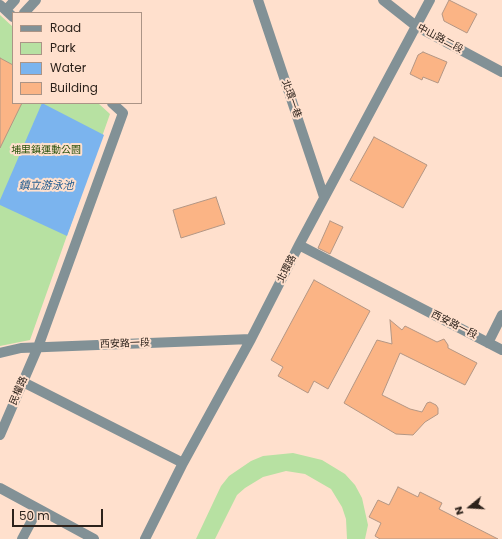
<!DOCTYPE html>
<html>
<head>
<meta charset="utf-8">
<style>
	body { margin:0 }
	#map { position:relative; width:502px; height:539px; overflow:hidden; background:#ffe0cd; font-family:Poppins,sans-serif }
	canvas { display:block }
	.legend { position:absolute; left:12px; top:12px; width:130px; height:92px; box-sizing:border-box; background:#ffe0cd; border:1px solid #ab9486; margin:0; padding:5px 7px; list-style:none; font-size:12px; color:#2d221b }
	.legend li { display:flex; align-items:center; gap:8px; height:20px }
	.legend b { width:20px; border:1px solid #ab9486 }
	.north { position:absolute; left:450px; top:487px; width:40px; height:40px; -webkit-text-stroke:3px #ffe0cd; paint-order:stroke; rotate:252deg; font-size:11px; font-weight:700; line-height:16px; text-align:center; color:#2d221b }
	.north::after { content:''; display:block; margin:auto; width:14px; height:18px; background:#2d221b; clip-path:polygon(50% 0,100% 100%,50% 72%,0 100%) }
	.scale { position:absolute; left:12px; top:509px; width:91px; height:18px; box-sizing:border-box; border:2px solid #2d221b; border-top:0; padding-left:5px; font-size:12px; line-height:14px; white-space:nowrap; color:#2d221b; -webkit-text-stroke:3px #ffe0cd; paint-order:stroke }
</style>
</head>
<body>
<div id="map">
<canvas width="502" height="539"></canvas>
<ul class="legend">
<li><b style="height:5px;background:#829196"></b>Road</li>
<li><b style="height:11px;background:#b7e1a2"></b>Park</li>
<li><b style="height:11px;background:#7bb4ee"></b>Water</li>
<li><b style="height:11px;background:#fbb485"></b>Building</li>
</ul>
<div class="north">N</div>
<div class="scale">50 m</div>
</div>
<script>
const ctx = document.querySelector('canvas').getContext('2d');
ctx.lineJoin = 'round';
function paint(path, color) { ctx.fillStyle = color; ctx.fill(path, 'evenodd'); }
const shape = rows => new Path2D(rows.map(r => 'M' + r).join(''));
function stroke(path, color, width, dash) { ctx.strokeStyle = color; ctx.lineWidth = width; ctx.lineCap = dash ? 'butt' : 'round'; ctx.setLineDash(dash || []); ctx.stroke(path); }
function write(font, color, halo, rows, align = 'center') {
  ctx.font = font + ' Poppins,"Noto Sans TC",sans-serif'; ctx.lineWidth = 4; ctx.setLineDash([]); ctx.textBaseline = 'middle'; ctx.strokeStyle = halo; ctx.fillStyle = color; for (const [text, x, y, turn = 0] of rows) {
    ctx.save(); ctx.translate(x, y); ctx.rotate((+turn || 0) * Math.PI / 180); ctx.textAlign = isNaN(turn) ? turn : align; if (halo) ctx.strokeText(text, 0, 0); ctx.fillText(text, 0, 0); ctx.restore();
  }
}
paint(shape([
	[0,15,13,27,13,103,98,103,110,114,30,340,0,346],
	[293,453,322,460,345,474,355,485,362,498,368,525,365,539,347,539,346,519,342,507,331,489,305,474,286,471,263,477,245,488,237,495,215,539,196,539,221,486,229,476,251,461,263,456]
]), '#b7e1a2');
paint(shape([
	[42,103,104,135,67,236,0,205,0,200]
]), '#7bb4ee');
const building = shape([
	[449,0,477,14,467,33,444,21,442,14,449,0],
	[423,52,447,62,438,83,423,77,422,80,410,74,418,55,423,52],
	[0,58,13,65,13,103,22,103,0,148,0,58],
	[374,137,427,165,403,208,350,180,374,137],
	[216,197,225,224,181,238,173,210,216,197],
	[330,221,343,227,330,254,318,248,330,221],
	[314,280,370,311,328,389,314,381,308,393,278,376,283,367,271,360,314,280],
	[390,320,402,330,405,326,437,342,444,339,448,345,448,348,477,363,465,385,400,353,382,395,410,409,422,412,427,403,430,402,436,405,438,408,438,414,425,422,413,435,396,434,344,403,377,340,392,344,390,320],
	[398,487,418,497,420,492,442,503,439,509,498,539,380,539,375,536,381,523,369,517,378,500,389,505,398,487]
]);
paint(building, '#fbb485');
stroke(building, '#b39684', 1);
stroke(shape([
	[258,0,324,197],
	[383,0,416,26,502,72],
	[0,5,13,17],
	[6,10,15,0],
	[24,13,36,0],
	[299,245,502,350],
	[488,343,502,315],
	[0,353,21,348,251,339],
	[23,382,183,463],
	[0,435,38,347,123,113,112,103],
	[0,488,94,539],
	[22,539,38,509],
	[145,539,183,463,251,339,299,245,430,0]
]), '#829196', 10);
write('10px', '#2d221b', '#ffe0cd', [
	["中山路二段",440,39,28],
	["北環一巷",291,99,71],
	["北環路",287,269,-63],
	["西安路一段",454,325,27],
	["西安路一段",125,344,-2],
	["民權路",19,391,-67]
]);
write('10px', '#2b520c', '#ffe0cd', [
	["埔里鎮運動公園",46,150]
]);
write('italic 11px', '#1c588d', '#ffe0cd', [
	["鎮立游泳池",46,186]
]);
</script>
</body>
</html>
